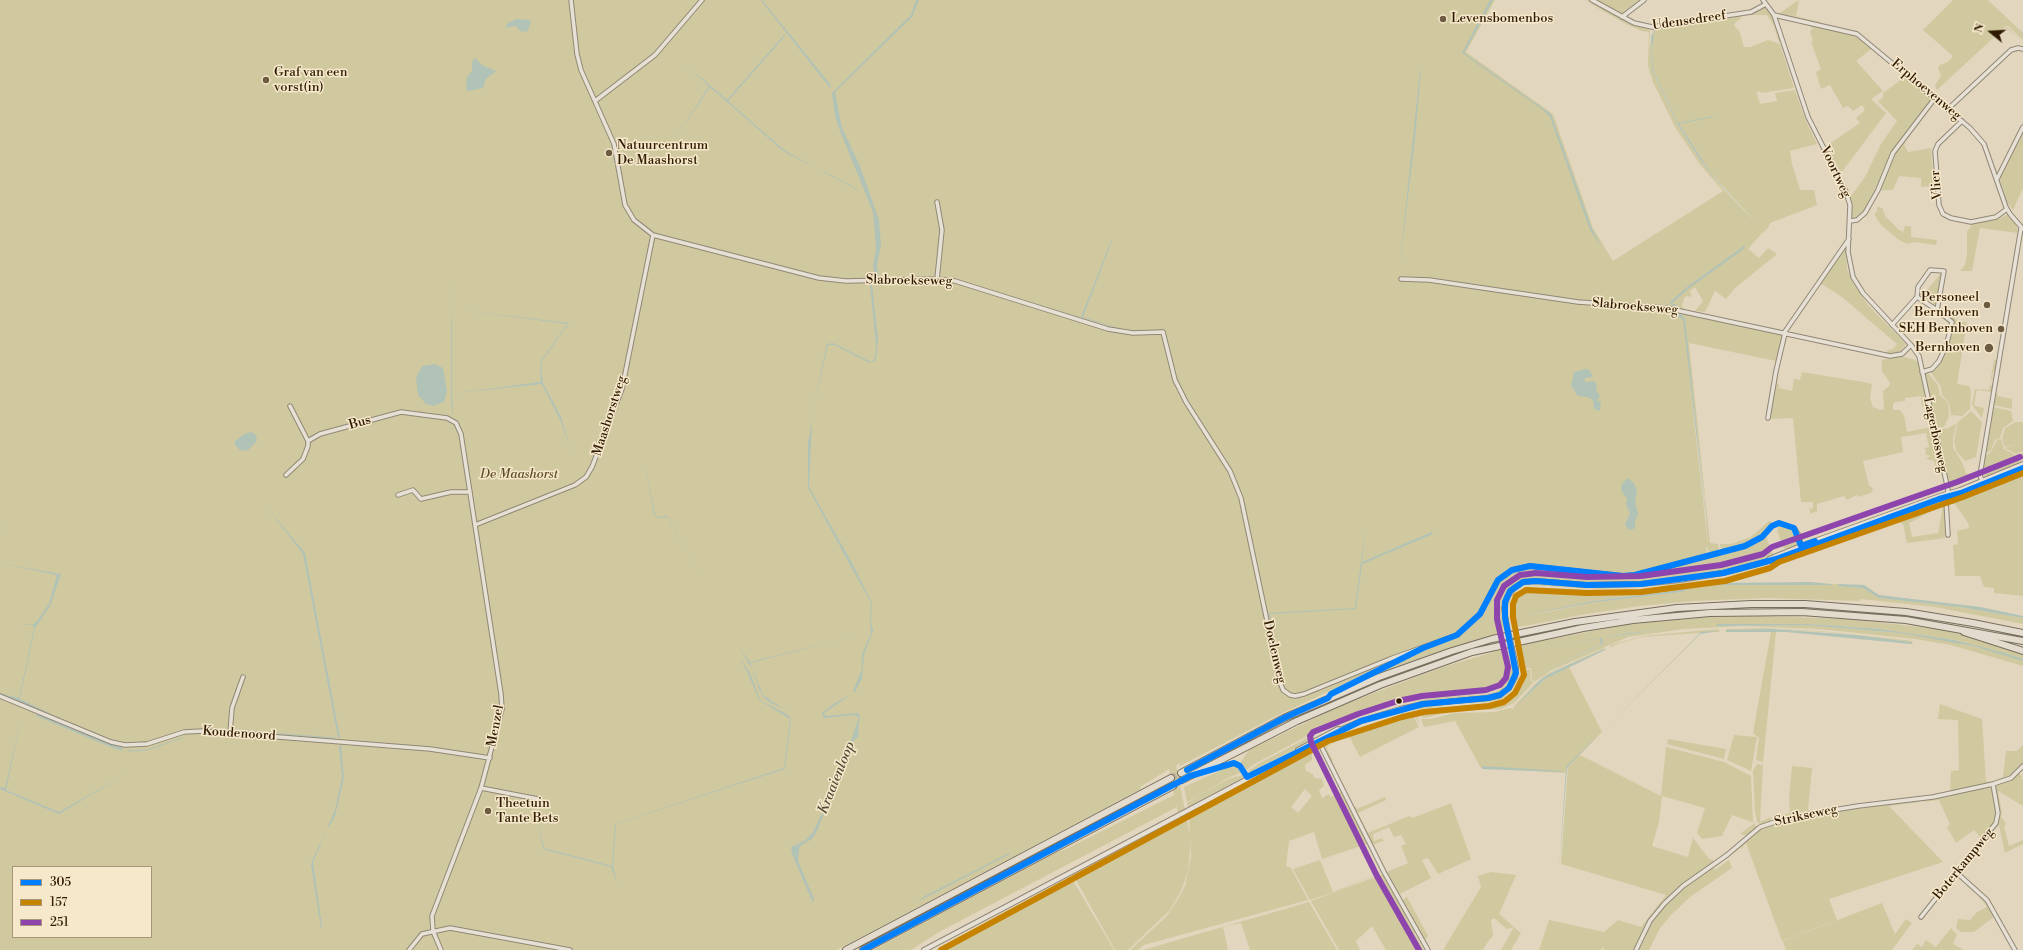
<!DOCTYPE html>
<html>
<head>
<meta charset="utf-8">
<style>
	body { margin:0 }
	#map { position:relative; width:2023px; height:950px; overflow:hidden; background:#e2d6be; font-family:"Libre Bodoni",serif }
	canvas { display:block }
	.legend { position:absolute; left:12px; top:866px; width:140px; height:72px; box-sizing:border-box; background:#f6e8cb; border:1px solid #a7967a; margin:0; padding:5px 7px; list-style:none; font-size:12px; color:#301a00 }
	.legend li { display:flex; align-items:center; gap:8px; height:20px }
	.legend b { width:20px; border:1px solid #a7967a }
	.north { position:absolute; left:1971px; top:12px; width:40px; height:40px; -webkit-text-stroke:3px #f6e8cb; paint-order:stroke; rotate:288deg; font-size:11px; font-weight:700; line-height:16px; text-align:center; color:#301a00 }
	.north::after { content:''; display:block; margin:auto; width:14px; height:18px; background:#301a00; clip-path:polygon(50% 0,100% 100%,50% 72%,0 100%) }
</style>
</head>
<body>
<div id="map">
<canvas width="2023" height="950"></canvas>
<ul class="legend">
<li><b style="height:5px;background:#0080ff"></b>305</li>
<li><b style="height:5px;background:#c58300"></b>157</li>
<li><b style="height:5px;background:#8e44ad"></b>251</li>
</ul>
<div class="north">N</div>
</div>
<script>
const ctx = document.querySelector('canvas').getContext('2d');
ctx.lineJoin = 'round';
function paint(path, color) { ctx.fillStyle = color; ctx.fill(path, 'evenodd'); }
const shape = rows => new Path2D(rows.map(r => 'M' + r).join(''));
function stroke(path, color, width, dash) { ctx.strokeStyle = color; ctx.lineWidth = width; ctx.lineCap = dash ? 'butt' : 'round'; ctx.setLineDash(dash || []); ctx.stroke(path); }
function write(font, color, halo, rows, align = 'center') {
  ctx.font = font + ' "Libre Bodoni",serif'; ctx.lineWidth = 3; ctx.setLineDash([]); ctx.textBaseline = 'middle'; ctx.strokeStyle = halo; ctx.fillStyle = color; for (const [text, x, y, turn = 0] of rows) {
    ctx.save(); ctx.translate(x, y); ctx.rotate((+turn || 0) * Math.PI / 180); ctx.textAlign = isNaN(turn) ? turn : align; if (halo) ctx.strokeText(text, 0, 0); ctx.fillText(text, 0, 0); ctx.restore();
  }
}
paint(shape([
	[0,0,1495,0,1466,52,1553,114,1593,228,1613,261,1723,191,1699,163,1675,127,1653,82,1648,66,1649,32,1642,31,1628,25,1583,0,1604,11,1586,0,1590,0,1637,26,1649,28,1650,32,1649,50,1653,31,1657,28,1752,13,1765,7,1772,16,1781,41,1779,42,1774,26,1767,15,1741,15,1741,18,1734,24,1736,28,1739,30,1744,47,1751,47,1768,40,1780,44,1794,88,1761,93,1760,91,1757,92,1757,94,1760,104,1777,101,1775,93,1795,90,1806,121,1817,144,1790,151,1792,164,1800,190,1814,190,1817,205,1770,223,1768,228,1761,234,1748,249,1759,258,1768,248,1777,254,1734,289,1726,299,1715,291,1705,312,1695,311,1703,301,1695,287,1690,291,1692,297,1687,296,1684,298,1682,307,1684,308,1684,313,1782,334,1767,419,1776,361,1689,343,1710,543,1718,544,1719,549,1710,553,1706,546,1707,557,1754,544,1766,536,1773,555,1756,562,1726,570,1670,579,1605,583,1535,579,1522,580,1508,590,1503,599,1501,608,1504,628,1501,630,1502,633,1432,654,1377,673,1402,661,1368,673,1274,717,1180,766,1179,764,1191,757,1176,765,1190,835,1190,850,1188,871,1181,891,1170,910,1128,950,1115,950,1076,880,1077,877,1179,821,1177,807,939,932,911,950,873,950,1051,855,1066,849,1174,795,1169,769,1140,787,1141,789,837,950,0,950],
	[1686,24,1656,30,1654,32,1652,48,1653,70,1678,123,1713,116,1679,124,1711,173,1760,227,1724,190,1711,174,1697,155,1678,125,1652,70,1651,37,1655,29],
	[1687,347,1705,500,1708,545,1694,420],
	[13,867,151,867,151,937,13,937],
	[1594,0,1642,0,1621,15],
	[1799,0,1796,16,1780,13,1821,22,1819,24,1778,14],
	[1953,0,1988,0,2023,33,2023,40,2008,26,2004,26,2007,27,2009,29,2023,42,2005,27,1937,90,1935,86,1941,75,1938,68,1940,65,1948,62,1953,56,1923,30],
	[1800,22,1856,35,1890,61,1889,63,1871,49,1856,61,1883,91,1871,99,1886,113,1841,173,1826,146,1860,123,1856,118,1865,110,1862,105,1853,111,1848,106,1843,108,1830,85,1821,89,1816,72,1821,69,1811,42,1813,41,1810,31,1813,28],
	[1894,67,1932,97,1932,99,1898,144,1863,213,1854,219,1852,217,1850,198,1842,176,1851,196,1865,177,1881,144,1897,121,1878,101,1883,97,1883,93,1905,77],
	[2023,125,2023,188,2013,210,2007,202,1999,177],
	[1904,142,1906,143,1904,145,1908,152,1931,148,1934,186,1921,187,1921,178,1899,176,1893,190,1879,190,1892,159],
	[1877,207,1880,207,1883,209,1885,216,1899,230,1903,232,1905,226,1911,226,1911,237,1937,240,1936,245,1914,242,1907,244,1899,240,1881,225,1874,214,1877,212],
	[2008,214,2016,224,2018,233,1980,228,1972,271,1960,271,1965,265,1967,255,1967,232,1973,223,1998,219],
	[1846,245,1847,269,1852,281,1868,305,1906,344,1899,353,1893,355,1886,353,1888,350,1893,349,1897,344,1842,297,1820,283],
	[1942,272,1936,304,1932,306,1921,298,1919,294,1928,289],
	[1944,311,1959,321,1967,322,1957,384,1969,386,1971,390,1970,409,1962,416,1951,415,1949,403,1942,395,1941,387,1930,371,1940,362,1948,347,1954,324,1952,320,1942,312],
	[1901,356,1915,360,1919,363,1927,405,1922,406,1921,396,1905,398,1905,401,1895,402,1893,404,1893,410,1900,410,1904,416,1907,432,1931,427,1940,471,1937,471,1934,461,1926,459,1930,456,1924,454,1926,454,1925,448,1929,447,1926,433,1901,437,1903,452,1863,461,1869,486,1873,488,1871,493,1858,497,1857,495,1847,500,1844,496,1817,504,1817,511,1810,514,1810,509,1813,508,1813,502,1801,502,1793,418,1770,419,1776,376,1778,377,1777,383,1779,384,1779,388,1792,391,1794,379,1800,380,1802,372,1869,383,1872,385,1870,398,1873,407,1880,410,1884,409,1883,391,1889,386,1890,383,1882,371,1882,360],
	[1991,359,1997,360,1995,372,1993,372,1992,377,1994,380,1991,379,1990,385,1993,386,1992,392,1977,390,1974,404,1975,406,1984,408,1982,418,1972,405,1975,389,1989,390,1994,360],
	[1927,372,1938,385,1940,395,1948,403,1949,416,1944,427,1935,428,1924,375],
	[1996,393,1998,394,1998,396,2012,399,2012,409,1993,405],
	[1993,407,2011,411,2013,421,2003,428,2000,438,1995,440,1991,450,1985,454],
	[1971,411,1982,422,1976,457,1965,461,1956,451,1954,441,1958,422],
	[2016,422,2023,422,2023,451,2016,454,2005,448,2016,444,2005,447,2002,439,2005,428],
	[1957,423,1953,437,1953,448,1962,462,1966,473,1973,478,1951,488,1949,487,1937,430,1948,428],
	[2001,439,2004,448,2002,450,2004,449,2015,455,2023,453,2023,458,2013,468,1985,477,1982,473,1985,456,1991,452,1997,440],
	[2023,475,2023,596,1994,593,1994,588,1984,587,1980,576,1955,576,1953,545,1958,544,1957,531,1969,528,1968,523,1955,504,1948,504,1948,502,1963,499,1980,492,1982,494,1981,491,1993,487,1996,489,1995,486],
	[1943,505,1945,505,1945,538,1907,543,1903,524,1896,521,1928,509,1926,514,1909,523,1912,537,1938,533],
	[1769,521,1771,521,1771,524,1755,539,1723,550,1721,548,1720,544,1731,544,1751,537],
	[1780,525,1786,526,1793,531,1798,542,1797,546,1787,550,1783,547,1777,530],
	[1775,560,1760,567,1736,574,1670,585,1599,589,1528,585,1517,590,1511,598,1508,609,1509,625,1508,622,1506,612,1508,599,1514,591,1528,584,1614,587,1656,585,1716,576,1753,568],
	[1781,562,1781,564,1772,567,1716,582,1717,585,1839,584,1838,586,1863,588,1879,598,1960,607,2023,618,2023,624,1935,607,1861,599,1860,601,1766,598,1694,601,1640,606,1586,614,1525,626,1513,627,1511,622,1511,605,1513,598,1521,590,1529,587,1598,591,1655,589,1723,579,1752,572],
	[1708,584,1708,586,1692,587,1682,592,1596,602,1522,617,1593,601,1681,590,1692,585],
	[1760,616,1849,619,1938,629,1979,639,2023,652,2023,659,1954,640,1880,629,1808,624,1717,624,1717,626,1806,625,1901,633,1947,640,2000,653,2023,661,2023,666,1951,645,1915,639,1819,629,1742,626,1684,629,1628,637,1550,671,1534,682,1532,679,1531,668,1522,668,1517,646,1623,625,1709,617],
	[1716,625,1652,631,1601,638,1603,644,1533,676,1601,644,1600,638,1530,651,1629,633],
	[1718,629,1720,632,1701,632,1699,633,1641,637,1617,644,1610,648,1611,645,1617,643,1643,636],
	[1726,629,1763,628,1819,631,1905,640,1912,641,1913,644,1911,644,1911,642,1825,632,1771,629,1726,630,1724,632],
	[1771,632,1776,632,1763,762,1756,760,1759,738,1753,733],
	[1507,648,1510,661,1509,675,1504,684,1497,689,1484,693,1419,699,1389,706,1311,734,1256,763,1246,770,1240,763,1249,750,1342,705,1440,668],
	[1604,648,1607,650,1604,649,1551,673,1540,680,1520,702,1545,679,1569,667,1602,732,1566,769,1565,773,1481,768,1455,721,1424,727,1421,719,1431,719,1454,713,1495,712,1510,708,1513,709,1515,705,1533,686,1545,675],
	[1517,658,1520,667,1518,679,1512,690,1502,699,1489,702,1453,704,1417,710,1418,707,1432,705,1492,700,1503,696,1512,688,1516,681,1518,671],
	[1512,659,1512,679,1505,688,1498,693,1484,696,1412,702,1433,698,1487,694,1497,691,1503,687,1509,679],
	[1530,669,1531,680,1533,683,1514,703,1501,709,1453,711,1424,718,1418,713,1436,708,1489,704,1501,702,1511,695,1516,689,1521,678,1522,670],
	[1940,704,1982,719,1986,782,1989,781,1989,783,1950,792,1951,771,1959,770,1958,720,1938,719],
	[1415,713,1420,725,1414,715,1384,722,1363,729,1413,716,1419,727,1360,757,1349,736,1355,732,1326,747,1333,761,1331,762,1324,747,1361,729],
	[1734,735,1757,737,1751,771,1727,760],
	[1307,738,1309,742,1252,772,1248,771,1258,764],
	[1668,739,1726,749,1724,759,1667,744],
	[2023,745,2023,764,2019,769,2008,777,1992,781,2003,777,2006,751,2017,751],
	[1311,747,1312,749,1188,813,1188,811],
	[1666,747,1724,762,1751,776,1753,821,1756,826,1756,828,1747,835,1742,835,1741,833,1755,823,1732,815,1722,836,1702,839,1697,833,1705,808,1662,796,1659,822,1652,846,1688,857,1693,838,1710,860,1713,859,1713,864,1683,884,1655,912,1644,928,1635,950,1604,950,1603,947,1601,950,1539,950,1549,920,1604,932,1618,920,1641,927,1666,895,1561,864,1568,766,1580,755,1661,796],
	[1321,748,1322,750,1319,749,1312,752,1312,760,1305,765,1306,771,1313,774,1314,778,1322,779,1324,786,1319,790,1322,798,1329,794,1331,797,1342,791,1374,857,1367,844,1322,859,1314,832,1289,841,1286,866,1291,868,1308,900,1144,945,1138,950,1130,950,1167,916,1178,899,1185,886,1191,857,1189,815,1206,808,1314,750],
	[1305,789,1312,796,1298,813,1291,807],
	[1757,764,1763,765,1760,822,1771,817,1771,821,1762,825,1757,822,1755,811,1753,771],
	[1231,766,1238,767,1242,772,1228,778,1187,802,1184,787],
	[1792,766,1812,768,1808,810,1790,815,1809,810,1809,813,1778,820,1776,816,1790,813,1789,798],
	[2018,773,2023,776,2021,779,2023,779,2023,806,1998,791,2002,813,1999,810,1996,786],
	[1243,775,1244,777,1188,807,1187,803,1199,795,1228,779],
	[1988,786,1993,790,1997,811,1995,822,1959,869,1956,869,1981,838,1974,830,1956,843,1947,827,1950,824,1939,800,1924,802,1924,800],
	[1385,797,1386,800,1358,813,1368,833,1409,816,1413,818,1451,803,1471,859,1438,874,1428,858,1422,860,1431,878,1398,895,1374,849,1375,848,1387,872,1408,863,1401,846,1406,844,1401,835,1394,837,1389,827,1373,834,1374,841,1382,838,1384,841,1372,845,1353,807,1356,807,1357,809],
	[1919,800,1921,802,1889,806,1943,862,1829,899,1837,920,1782,941,1746,843,1741,849,1740,848,1714,868,1715,870,1729,860,1732,868,1690,897,1671,915,1660,928,1649,950,1637,950,1642,938,1657,912,1683,887,1764,826,1858,807],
	[1999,815,2002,815,2001,817,2006,823,2004,827,2009,846,2023,840,2023,844,2005,853,1999,825,1993,832,1993,831],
	[1320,860,1333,892,1380,873,1381,872,1375,860,1381,871,1380,873,1378,874,1340,890,1310,900,1293,869],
	[1491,872,1516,875,1499,914,1521,933,1511,950,1501,950,1514,927,1507,929,1494,918,1491,920,1493,936,1487,943,1483,950,1443,950,1481,887,1478,876],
	[1381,875,1384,875,1412,928,1414,929,1426,950,1416,933,1414,933,1424,950,1386,950,1372,926,1356,941,1360,950,1339,950,1311,901],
	[1072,879,1114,950,940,950,954,943],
	[1979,894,1995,916,1974,932,1961,932,1956,928,1958,919,1970,920,1977,912,1987,907,1978,895],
	[1407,897,1428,936,1425,940,1424,940,1401,899,1403,900],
	[1309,902,1337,950,1250,950,1241,923,1223,927,1228,950,1143,950],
	[1882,903,1895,934,1906,919,1912,923,1892,950,1786,950,1783,941],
	[1951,928,1957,935,1953,944,1964,950,1912,950,1917,944,1922,947,1926,940,1936,947]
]), '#d0c99f');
paint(shape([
	[762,0,830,84,831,89,762,2],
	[916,0,919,0,912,17,835,92,842,128,860,166,879,220,881,245,877,265,879,279,877,279,873,268,876,248,873,212,840,131,835,116,832,93,911,15],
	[1490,0,1493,0,1464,53,1551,114,1592,229,1602,247,1590,230,1550,117,1543,110,1462,53],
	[516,19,529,20,531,22,527,32,521,31,515,26,505,28,508,23],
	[1686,25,1656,30,1654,32,1652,48,1653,70,1678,123,1713,116,1713,117,1679,124,1711,173,1759,228,1711,174,1697,155,1678,125,1652,70,1651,37,1655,29],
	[784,35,785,36,728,101,784,150,821,171,783,151,710,87,675,139,709,86,682,61,727,100],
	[475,58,482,65,496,71,486,79,483,88,469,91,466,89,467,77,472,71,472,62],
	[1421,70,1415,139,1399,271,1420,71],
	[1111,241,1112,241,1083,317,1122,329,1106,325,1017,297,1081,317],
	[1744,246,1745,248,1688,289,1672,303,1682,308,1671,305,1670,302,1687,287],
	[456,261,452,315,452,395,453,417,451,403,451,326],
	[877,281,880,281,879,283,872,285,878,339,876,360,870,363,834,345,828,345,811,417,827,344,833,343,871,362,875,358,876,345,870,285],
	[461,310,569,323,542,361,541,369,543,383,561,417,569,444,573,482,569,445,561,422,542,384,455,393,541,382,540,369,541,361,567,324],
	[1667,311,1682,315,1685,319,1709,545,1683,319,1666,313],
	[435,364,443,368,447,391,444,402,433,406,426,404,418,395,416,378,422,366],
	[1586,369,1590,370,1593,377,1585,378,1585,382,1594,381,1597,384,1596,390,1600,396,1597,400,1601,403,1600,411,1594,409,1593,400,1587,397,1578,396,1571,386,1574,372],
	[812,421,809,487,852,563,872,603,871,621,873,631,864,655,862,678,855,692,853,691,862,669,862,655,871,633,870,621,871,603,808,488,808,443],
	[251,432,256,435,257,441,248,450,241,451,235,445,235,441,244,434],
	[644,459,655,515,658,517,667,516,703,580,667,517,657,518,654,515],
	[1627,478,1634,483,1637,491,1635,501,1638,514,1635,521,1635,528,1631,530,1628,529,1625,525,1630,513,1626,505,1627,499,1622,492,1621,488,1622,484],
	[265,505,305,553,340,738,338,738,303,554],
	[1366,524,1362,562,1432,532,1433,534,1362,564,1356,609,1270,614,1277,656,1269,613,1355,608],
	[0,563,61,574,50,606,35,628,20,697,20,699,54,715,0,694,0,693,19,698,34,628,33,625,20,625,34,624,40,617,49,604,57,575],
	[1772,566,1753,574,1718,582,1718,583,1811,582,1831,584,1831,585,1716,585,1717,581],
	[1708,584,1708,586,1692,587,1682,592,1596,602,1522,616,1593,601,1681,590,1692,585],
	[1839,584,1864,585,1879,595,1980,607,2023,616,2023,618,1960,607,1879,598,1863,588,1838,586],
	[1717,624,1808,624,1880,629,1954,640,2001,652,2023,659,2023,661,1973,646,1901,633,1806,625,1717,626],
	[1716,625,1652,631,1602,638,1603,644,1533,676,1601,644,1599,638,1530,651,1629,633],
	[1771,629,1855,635,1911,642,1911,644,1786,632,1726,632,1726,630],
	[1719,631,1700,634,1602,732,1701,632],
	[863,634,750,663,763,695,779,706,796,713,777,706,765,699,760,691,752,669,739,647,750,662],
	[1604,649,1605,650,1545,679,1516,706,1540,680,1551,673],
	[740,658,750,673,760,700,788,715,791,719,785,769,616,824,613,866,617,883,611,867,543,849,538,823,544,848,612,866,615,824,784,768,790,719,759,700,749,676],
	[852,694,824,713,826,716,858,713,860,716,858,730,859,736,850,744,838,786,830,797,818,829,812,839,800,846,799,850,798,861,814,899,813,903,792,854,791,847,806,840,813,832,824,809,830,790,844,761,859,717,855,715,824,718,822,713,835,703],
	[22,714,6,790,59,812,129,772,59,814,0,789,0,787,5,788],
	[37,714,122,748,123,751,113,748,36,716],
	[1600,733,1567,768,1559,872,1566,767],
	[341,744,344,778,335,816,329,827,328,826,335,810,342,777,339,747],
	[1482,766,1561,771,1562,772,1482,769],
	[327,830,313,862,322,926,321,928,311,865,313,858],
	[1009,853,1010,854,915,903,925,896]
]), '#b1c2b6');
stroke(shape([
	[824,172,857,189],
	[2,529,2,527],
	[235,730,335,738],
	[128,751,147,750,182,738]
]), '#b1c2b6', 1);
stroke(shape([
	[1171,778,1181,773],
	[1173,786,1182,780]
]), '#beb098', 6, [6, 3]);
const minor = shape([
	[571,0,577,54,581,70,614,144,625,205,634,220,653,235,819,278,846,281,937,279,955,281,1108,329,1133,333,1163,332,1175,380,1186,402,1230,471,1241,498,1280,682,1283,690,1290,695,1295,696,1304,694,1390,659,1457,635,1480,614,1498,580,1512,570,1530,566,1623,576,1635,575,1745,546,1762,537,1772,526,1779,523,1794,528,1798,534,1802,548],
	[1592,0,1634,23,1652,27,1751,12,1766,4],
	[1763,0,1774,15,1808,117,1846,192,1850,205,1848,252,1853,277,1863,293,1911,345,1919,356,1948,490,1946,501,1948,535],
	[1774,15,1857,34,1970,128,1984,144,2006,207,2010,214,2023,229],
	[1622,17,1644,0],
	[595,101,655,55,702,0],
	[1948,109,2011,50,2018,48,2023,49],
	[1962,121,1938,144,1935,151,1939,205,1943,214,1951,218,1971,222,1996,217,2007,209],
	[1997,179,2023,127],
	[1850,221,1857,220,1865,213,1878,190,1893,153,1935,98],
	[937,279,942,230,937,202],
	[1401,279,1429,280,1578,302,1666,308,1890,356,1902,354,1911,345],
	[1892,325,1917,297,1918,287,1930,270,1944,271,1937,310,1917,297],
	[1784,333,1849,239],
	[1922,372,1932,369,1939,361,1946,346,1950,331,1952,322,1937,310],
	[1768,418,1776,371,1785,333],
	[308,441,320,434,401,412,447,418,456,423,461,434,501,694,502,709,481,788,432,916,433,931,441,950],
	[286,475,303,459,308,446,308,441,290,406],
	[1983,484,1980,475,2021,228],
	[398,495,413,490,421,499,451,492,470,492],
	[475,525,575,485,586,477,592,467,622,389,653,235],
	[0,696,111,742,125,745,147,744,184,732,203,731,430,749,490,758],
	[230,733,232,708,243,677],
	[1318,740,1384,872,1428,950],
	[481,788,538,799],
	[1957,873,1987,900,2015,950],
	[1921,917,1996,823,1998,813,1993,784],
	[409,950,422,934,450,928,570,950],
	[1636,950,1650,921,1664,904,1683,886,1727,855,1760,827,1775,822,1809,814,1858,806,1933,797,1993,784,2011,778,2023,766]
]);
const tertiary = shape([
	[1769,559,1801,546,1940,496,1960,490,2023,464],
	[1507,627,1504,608,1507,597,1514,588,1523,582,1536,581,1587,585,1641,584,1679,580,1723,573,1776,559,1939,499,1961,493,2023,468],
	[1298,750,1338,729],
	[924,950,1342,729,1361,721,1400,709,1423,704,1488,698,1500,695,1509,688,1515,677,1516,667,1513,653]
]);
const motorway = shape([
	[1964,632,2023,651],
	[1181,773,1284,718,1379,677,1452,651,1492,639,1575,622,1677,608,1751,604,1805,604,1906,612,1973,623,2023,633],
	[1182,780,1297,721,1380,685,1472,652,1583,628,1633,620,1710,613,1802,612,1906,620,2023,641],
	[846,950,1171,778],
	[863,950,1173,786]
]);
stroke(minor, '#918777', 5.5);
stroke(tertiary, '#918777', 6);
stroke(motorway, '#776e5e', 8);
stroke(minor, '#e7e1d5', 3.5);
stroke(tertiary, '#e7e1d5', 4);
stroke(motorway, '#e3dcce', 6);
const tertiaryBridge = shape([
	[1507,627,1513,653]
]);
stroke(tertiaryBridge, '#918777', 6, []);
stroke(tertiaryBridge, '#e7e1d5', 4);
stroke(shape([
	[1187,770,1284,718,1328,698,1331,694,1423,648,1457,635,1480,614,1498,580,1512,570,1530,566,1623,576,1635,575,1745,546,1762,537,1772,526,1779,523,1794,528,1801,546,1815,541],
	[863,950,1190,776,1234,763,1240,766,1247,777,1361,721,1423,704,1488,698,1500,695,1509,688,1516,673,1505,618,1505,602,1510,591,1523,582,1536,581,1587,585,1641,584,1723,573,1776,559,1939,499,1961,493,2023,468]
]), '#0080ff', 6);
stroke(shape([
	[941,950,1328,741,1402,717,1424,712,1489,706,1504,702,1515,693,1524,675,1513,617,1513,604,1516,596,1526,590,1587,593,1641,592,1725,581,1770,568,1779,562,1963,497,2023,473]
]), '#c58300', 6);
stroke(shape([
	[1419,950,1377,876,1311,742,1310,736,1313,732,1358,714,1398,701,1422,696,1486,690,1500,685,1506,678,1508,667,1497,619,1497,600,1504,586,1520,575,1536,573,1587,577,1641,576,1721,565,1763,554,1772,547,1957,482,2020,457]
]), '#8e44ad', 6);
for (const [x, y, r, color] of [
	[1443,19,4,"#6e5c42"],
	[266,80,4,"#6e5c42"],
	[609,153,4,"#6e5c42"],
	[1987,305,4,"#6e5c42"],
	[2001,329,4,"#6e5c42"],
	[1989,348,5,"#6e5c42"],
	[1399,701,3.5,"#301a00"],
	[488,811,4,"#6e5c42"]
]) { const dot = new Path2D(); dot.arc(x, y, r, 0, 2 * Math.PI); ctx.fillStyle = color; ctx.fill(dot); stroke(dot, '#f6e8cb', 1.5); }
write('13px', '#301a00', '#f6e8cb', [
	["Levensbomenbos",1451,19],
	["Graf van een",274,73],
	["vorst(in)",274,88],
	["Natuurcentrum",617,146],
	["De Maashorst",617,161],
	["Personeel",1979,298,"right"],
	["Bernhoven",1979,313,"right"],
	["SEH Bernhoven",1993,329,"right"],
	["Bernhoven",1980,348,"right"],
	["Theetuin",496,804],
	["Tante Bets",496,819]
], 'left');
write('13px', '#301a00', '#f6e8cb', [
	["Udensedreef",1689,21,-8],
	["Erphoevenweg",1926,90,40],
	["Voortweg",1835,172,65],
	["Vlier",1937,185,-95],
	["Slabroekseweg",909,281,1],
	["Slabroekseweg",1635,307,5],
	["Maashorstweg",610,416,-72],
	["Bus",360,423,-16],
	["Lagerbosweg",1935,435,78],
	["Doelenweg",1274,652,77],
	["Menzel",496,726,-79],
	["Koudenoord",239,734,4],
	["Strikseweg",1806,816,-12],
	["Boterkampweg",1964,864,-51]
]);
write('italic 13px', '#5c4b28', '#f6e8cb', [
	["De Maashorst",519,475]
]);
write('italic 14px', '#504a35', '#f6e8cb', [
	["Kraaienloop",837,778,-68]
]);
</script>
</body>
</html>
